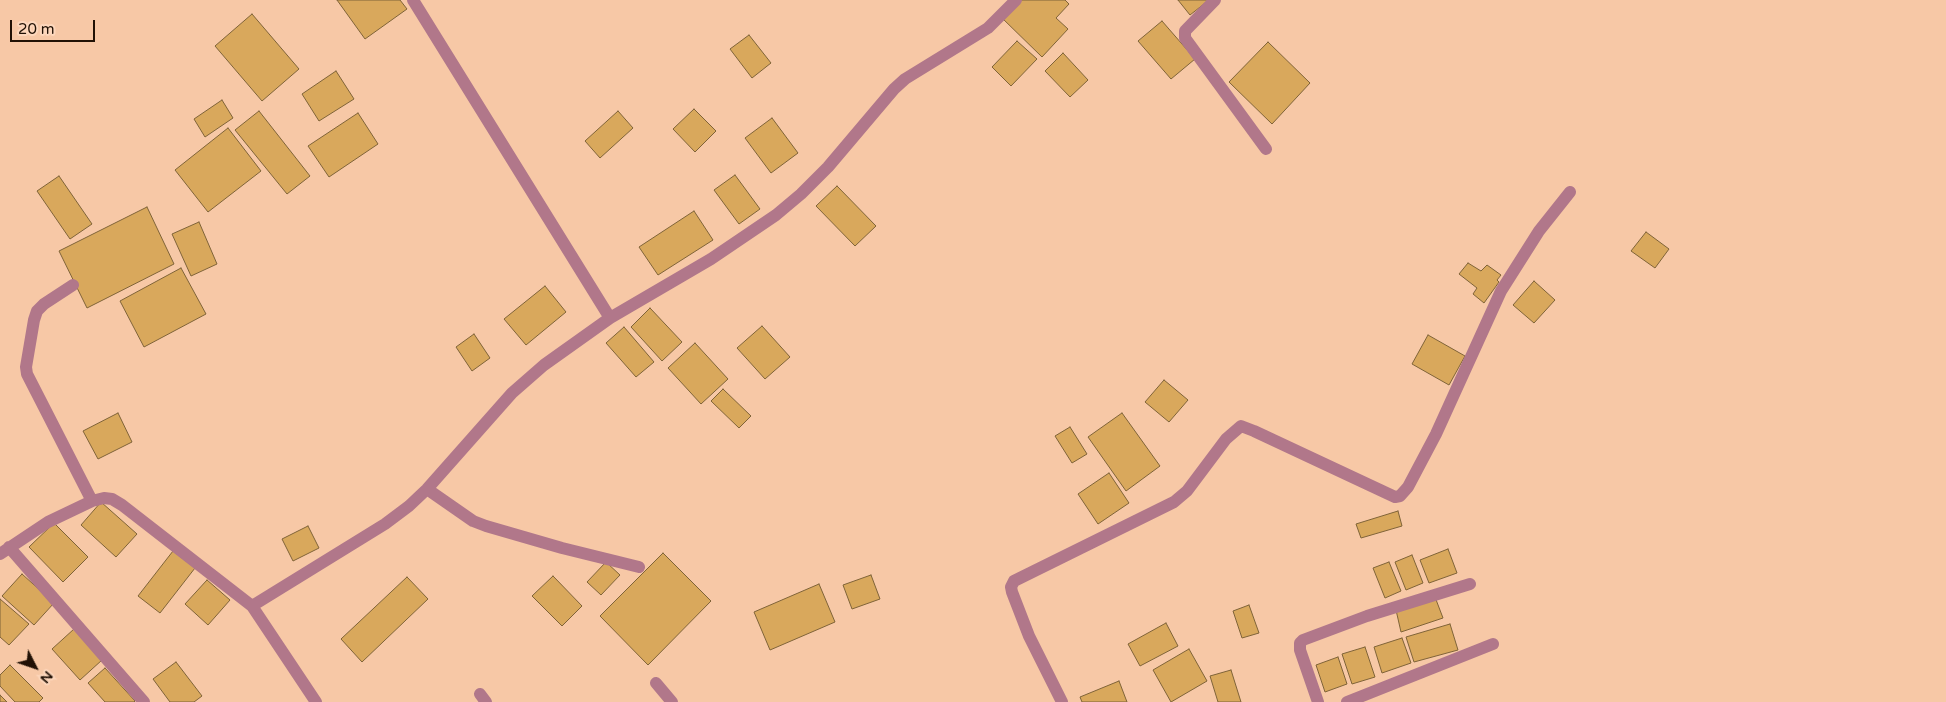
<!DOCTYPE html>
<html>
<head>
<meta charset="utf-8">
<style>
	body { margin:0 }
	#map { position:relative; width:1946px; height:702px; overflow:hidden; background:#f7c8a6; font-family:"Varela Round",sans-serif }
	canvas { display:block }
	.north { position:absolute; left:10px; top:642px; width:50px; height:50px; -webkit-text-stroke:4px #fdd7bc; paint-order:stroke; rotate:131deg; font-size:14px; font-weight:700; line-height:20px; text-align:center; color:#211105 }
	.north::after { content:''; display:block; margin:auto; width:18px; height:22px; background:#211105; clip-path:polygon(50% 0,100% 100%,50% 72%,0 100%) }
	.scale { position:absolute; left:10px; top:20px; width:85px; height:22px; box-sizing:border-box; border:2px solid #211105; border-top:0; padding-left:6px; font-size:15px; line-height:18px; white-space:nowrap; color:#211105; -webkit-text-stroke:4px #fdd7bc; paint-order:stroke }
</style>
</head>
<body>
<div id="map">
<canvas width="1946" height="702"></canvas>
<div class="north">N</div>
<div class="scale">20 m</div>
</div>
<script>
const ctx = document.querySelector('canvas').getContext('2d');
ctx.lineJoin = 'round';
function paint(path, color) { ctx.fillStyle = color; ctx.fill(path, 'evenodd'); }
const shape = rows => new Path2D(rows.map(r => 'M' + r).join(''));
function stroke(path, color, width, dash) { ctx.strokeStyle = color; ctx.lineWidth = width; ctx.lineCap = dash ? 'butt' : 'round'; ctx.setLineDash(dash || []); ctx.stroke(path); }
const building = shape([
	[337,0,400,0,407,9,365,39,337,0],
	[1018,0,1065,0,1069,4,1056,18,1068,29,1042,57,1001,17,1018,0],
	[1178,0,1209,0,1190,15,1178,0],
	[252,14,299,69,262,101,215,46,252,14],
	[1162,21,1195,59,1171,79,1138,41,1162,21],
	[749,35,771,63,752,78,730,49,749,35],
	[1017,41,1037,59,1011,86,992,67,1017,41],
	[1268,42,1310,83,1272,124,1229,82,1268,42],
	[1063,53,1088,80,1070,97,1045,71,1063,53],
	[336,71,354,99,319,121,302,94,336,71],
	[222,100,233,118,205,137,194,119,222,100],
	[694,109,716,131,695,152,673,129,694,109],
	[259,111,310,176,287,194,235,130,259,111],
	[618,111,633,128,600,158,585,141,618,111],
	[358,113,378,144,329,177,308,146,358,113],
	[772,118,798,153,771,173,745,138,772,118],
	[228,128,261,171,208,212,175,170,228,128],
	[735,175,760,209,739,224,714,190,735,175],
	[59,176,92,224,70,239,37,191,59,176],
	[837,186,876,226,855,246,816,206,837,186],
	[147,207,174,264,87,308,59,251,147,207],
	[694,211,713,240,658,275,639,247,694,211],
	[199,222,217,264,191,276,172,234,199,222],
	[1646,232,1669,249,1655,268,1631,251,1646,232],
	[1468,263,1481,271,1487,265,1501,275,1497,280,1499,282,1484,303,1473,294,1477,288,1459,274,1468,263],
	[181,268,206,314,144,347,120,301,181,268],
	[1534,281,1555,300,1534,323,1513,305,1534,281],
	[545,286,566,312,526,345,504,319,545,286],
	[650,308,682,342,662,361,631,327,650,308],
	[762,326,790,357,765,379,737,348,762,326],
	[624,327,654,362,636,377,606,343,624,327],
	[474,334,490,358,472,371,456,347,474,334],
	[1428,335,1465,356,1449,385,1412,364,1428,335],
	[695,343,728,379,701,404,668,368,695,343],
	[1164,380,1188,400,1169,422,1145,402,1164,380],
	[723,389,751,416,739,428,711,401,723,389],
	[118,413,132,442,98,459,83,431,118,413],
	[1122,413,1160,466,1126,491,1088,437,1122,413],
	[1070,427,1087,454,1072,463,1055,436,1070,427],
	[1109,473,1129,503,1098,524,1078,494,1109,473],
	[101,502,137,534,116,557,81,525,101,502],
	[1398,511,1402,526,1361,538,1356,524,1398,511],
	[54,523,88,557,63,582,29,547,54,523],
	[308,526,319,548,293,561,282,539,308,526],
	[1448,549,1457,573,1429,583,1420,560,1448,549],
	[173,551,195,568,160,613,138,596,173,551],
	[663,553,711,601,648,665,600,616,663,553],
	[1412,555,1423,583,1406,590,1395,562,1412,555],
	[606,562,620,575,601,595,587,582,606,562],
	[1389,562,1401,591,1385,598,1373,568,1389,562],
	[22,574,54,603,34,625,2,596,22,574],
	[871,575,880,599,852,609,843,585,871,575],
	[553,576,582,606,562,626,532,596,553,576],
	[407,577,428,599,362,662,341,639,407,577],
	[207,580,230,600,208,625,185,604,207,580],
	[819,584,835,622,770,650,754,612,819,584],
	[1435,597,1443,618,1401,632,1396,610,1435,597],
	[0,599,29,624,9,645,0,637,0,599],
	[1249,605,1259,633,1242,638,1233,611,1249,605],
	[1166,623,1178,646,1140,666,1128,644,1166,623],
	[1450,624,1458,650,1414,662,1406,637,1450,624],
	[74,629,102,660,80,680,52,649,74,629],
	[1402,638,1411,663,1382,673,1374,647,1402,638],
	[1365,647,1375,677,1352,684,1342,654,1365,647],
	[1189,649,1207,681,1171,702,1153,670,1189,649],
	[1338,657,1347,684,1325,692,1316,665,1338,657],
	[176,662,202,696,194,702,170,702,153,679,176,662],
	[10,665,43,698,39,702,15,702,0,686,0,675,10,665],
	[105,668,135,701,134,702,105,702,88,683,105,668],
	[1231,670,1241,702,1218,702,1210,676,1231,670],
	[1119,681,1127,702,1082,702,1080,697,1119,681],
	[0,695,7,702,0,702,0,695]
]);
paint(building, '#d9a85c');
stroke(building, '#7f6338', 1);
stroke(shape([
	[413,0,610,318],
	[1215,0,1185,31,1185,38,1266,149],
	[73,285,44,304,37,311,34,320,26,367,27,374,92,501],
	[427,489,473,521,486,526,562,548,639,567],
	[9,547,144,702],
	[0,554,48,522,92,501,104,498,112,499,122,505,252,606,316,702],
	[252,606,385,524,409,506,427,489,512,393,544,365,610,318,711,259,776,215,801,194,828,167,894,89,905,79,988,28,1016,0],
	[656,683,672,702],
	[480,694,486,702],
	[1062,702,1029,636,1012,592,1011,587,1014,581,1174,502,1187,491,1226,439,1241,426,1254,431,1395,497,1400,496,1408,487,1436,434,1501,291,1539,231,1570,192],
	[1318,702,1300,650,1300,643,1303,640,1367,616,1470,584],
	[1347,702,1493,644]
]), '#b1778a', 12);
</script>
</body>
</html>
